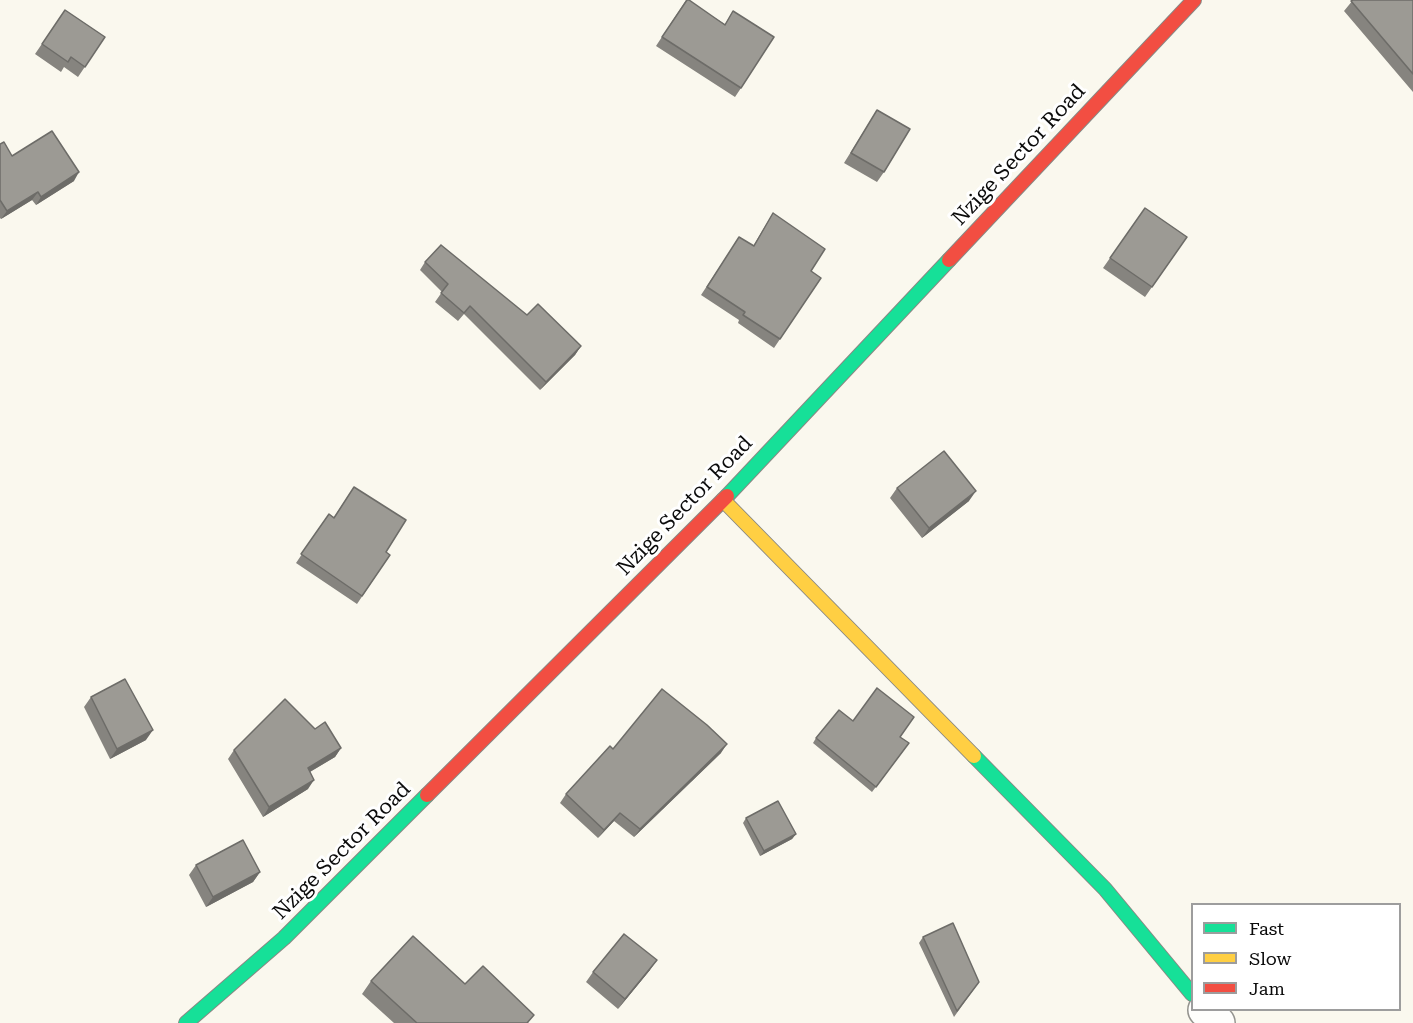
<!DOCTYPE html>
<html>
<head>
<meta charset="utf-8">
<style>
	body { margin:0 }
	#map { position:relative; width:1413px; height:1023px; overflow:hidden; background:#faf8ee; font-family:"Roboto Serif",serif }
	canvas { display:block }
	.legend { position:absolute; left:1191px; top:903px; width:210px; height:108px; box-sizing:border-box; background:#fff; border:2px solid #9d9d9d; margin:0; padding:8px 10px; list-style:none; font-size:18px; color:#0b0b0b }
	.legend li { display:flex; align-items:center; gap:12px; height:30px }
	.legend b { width:30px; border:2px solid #9d9d9d }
</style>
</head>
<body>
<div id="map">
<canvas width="1413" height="1023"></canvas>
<ul class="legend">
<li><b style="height:8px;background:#16e098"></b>Fast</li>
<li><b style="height:8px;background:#ffcf43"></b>Slow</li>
<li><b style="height:8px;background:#f24e42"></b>Jam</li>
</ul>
</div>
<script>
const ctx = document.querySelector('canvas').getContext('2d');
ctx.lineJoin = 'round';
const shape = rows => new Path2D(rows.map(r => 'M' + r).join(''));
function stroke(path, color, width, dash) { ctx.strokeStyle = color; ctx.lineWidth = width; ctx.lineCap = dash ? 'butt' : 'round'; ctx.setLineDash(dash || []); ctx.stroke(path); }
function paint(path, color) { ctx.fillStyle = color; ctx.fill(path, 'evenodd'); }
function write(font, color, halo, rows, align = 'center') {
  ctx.font = font + ' "Roboto Serif",serif'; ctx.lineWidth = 6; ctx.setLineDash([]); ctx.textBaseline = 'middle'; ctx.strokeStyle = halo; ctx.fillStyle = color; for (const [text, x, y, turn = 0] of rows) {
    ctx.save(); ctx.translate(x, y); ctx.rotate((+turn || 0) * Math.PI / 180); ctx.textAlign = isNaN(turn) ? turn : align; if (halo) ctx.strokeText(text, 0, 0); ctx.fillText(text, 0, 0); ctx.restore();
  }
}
const street = shape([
	[1205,1010,1218,1023]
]);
const fast = shape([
	[727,496,949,260],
	[974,756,1105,889,1192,994],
	[186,1023,284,938,427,795]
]);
const slow = shape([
	[723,500,974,756]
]);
const jam = shape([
	[949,260,1194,0],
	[427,795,727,496]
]);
stroke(street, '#93928d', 36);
stroke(fast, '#898884', 16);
stroke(slow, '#898884', 16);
stroke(jam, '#898884', 16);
stroke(street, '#fefefc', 33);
stroke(fast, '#16e098', 14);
stroke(slow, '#ffcf43', 14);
stroke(jam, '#f24e42', 14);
paint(shape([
	[686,0,725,24,733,11,741,88,735,97,656,46],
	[1353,0,1413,0,1413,92,1344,11],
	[65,10,105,37,78,77,64,67,61,72,35,54],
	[877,110,884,172,877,182,844,163],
	[0,144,12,156,74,181,36,205,32,200,1,219,0,218],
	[1145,208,1187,237,1145,297,1103,268],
	[773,213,811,271,821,278,774,348,738,323,739,320,701,295,734,245,753,246],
	[425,262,527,315,581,346,575,355,540,390,464,314,458,321,435,302,442,292,420,270],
	[354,487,386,552,390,555,357,604,296,563,329,514,334,517],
	[897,488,969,501,922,538,890,498],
	[91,697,146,740,110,759,84,707],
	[853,721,900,737,909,743,872,792,813,743,816,738],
	[315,729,341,748,335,757,310,772,308,789,263,817,228,759,234,750],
	[613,749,721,753,634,837,614,821,598,838,560,803,566,794],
	[746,818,796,834,792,839,760,856,743,823],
	[196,865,260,872,253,882,206,907,189,875],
	[923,937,979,982,954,1017,919,943],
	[650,970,618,1009,586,982,593,972],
	[371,981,465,984,529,1023,394,1023,362,994]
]), '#86847f');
paint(shape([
	[79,172,74,181,36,205,41,197],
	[38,192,32,200,1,219,7,211],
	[581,346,575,355,540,390,546,382],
	[976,491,969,501,922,538,929,528],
	[153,730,146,740,110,759,117,749],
	[727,744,721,753,634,837,640,829],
	[341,748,335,757,301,777,308,768],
	[314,780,308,789,263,817,269,807],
	[620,813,614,821,598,838,604,830],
	[796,834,792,839,760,856,764,851],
	[260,872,253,882,206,907,213,897],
	[657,960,650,970,618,1009,625,999]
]), '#6d6c68');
const building = shape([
	[687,0,689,0,725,25,733,11,774,37,741,88,662,37,687,0],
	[1353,0,1413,0,1413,74,1351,1,1353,0],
	[65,10,105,37,85,67,71,57,68,62,42,44,65,10],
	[877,110,910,129,884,172,851,153,877,110],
	[52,131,79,172,41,197,38,192,7,211,0,200,0,144,4,142,12,156,52,131],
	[1145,208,1187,237,1152,287,1110,258,1145,208],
	[773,213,825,249,811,271,821,278,780,339,743,315,745,312,707,287,739,237,754,246,773,213],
	[441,245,527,315,538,304,581,346,546,382,470,306,464,313,441,293,448,284,425,262,441,245],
	[944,451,976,491,929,528,897,488,944,451],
	[354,487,406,520,386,552,390,555,362,596,301,554,329,514,334,518,354,487],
	[125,679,153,730,117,749,91,697,125,679],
	[877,688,914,717,900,737,909,743,876,787,816,738,839,710,853,721,877,688],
	[662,689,707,725,727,744,640,829,620,813,604,830,566,794,610,746,613,749,662,689],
	[285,699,315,729,325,722,341,748,308,768,314,780,269,807,234,750,285,699],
	[778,801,796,834,764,851,746,818,778,801],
	[243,840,260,872,213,897,196,865,243,840],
	[953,923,979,982,957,1011,923,937,953,923],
	[624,934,657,960,625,999,593,972,624,934],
	[413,936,465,984,483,966,534,1015,527,1023,417,1023,371,981,413,936]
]);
paint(building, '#9c9a94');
stroke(building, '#6d6c68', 1.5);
write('21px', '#0b0b0b', '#fff', [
	["Nzige Sector Road",1019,155,-47],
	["Nzige Sector Road",685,506,-46],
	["Nzige Sector Road",342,851,-45]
]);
</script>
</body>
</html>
